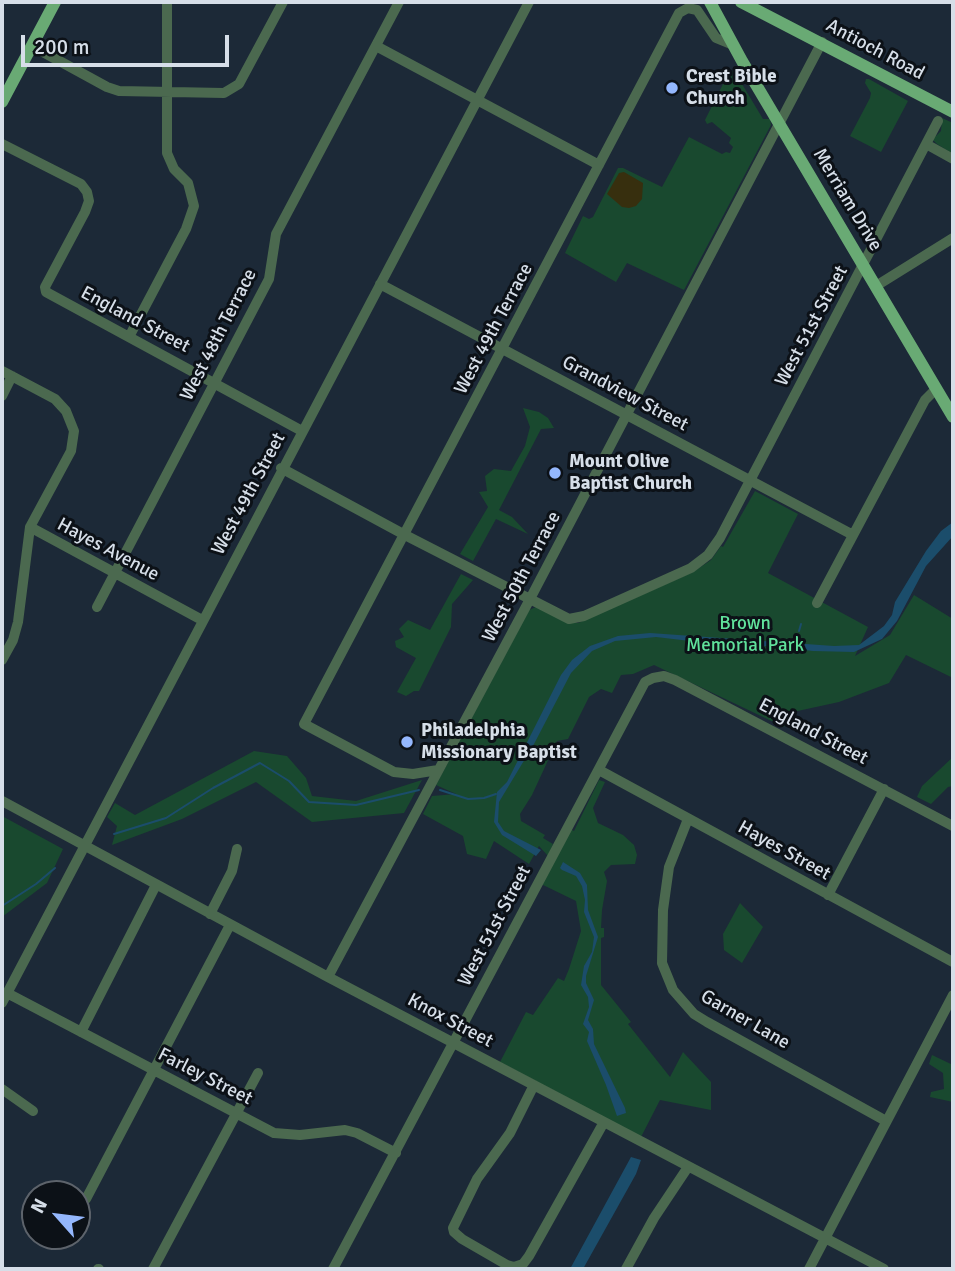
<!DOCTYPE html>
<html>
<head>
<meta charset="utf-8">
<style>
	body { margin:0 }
	#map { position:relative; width:955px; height:1271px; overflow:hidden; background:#1c2937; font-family:Signika,sans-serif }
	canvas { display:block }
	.frame { position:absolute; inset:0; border:4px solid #d6dee8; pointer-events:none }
	.north { position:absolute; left:21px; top:1180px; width:70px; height:70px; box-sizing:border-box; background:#0c1117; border:2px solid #5d636b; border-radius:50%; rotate:298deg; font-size:19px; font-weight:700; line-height:28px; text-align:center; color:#d6dee8 }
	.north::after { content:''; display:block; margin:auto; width:24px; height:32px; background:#94b7fd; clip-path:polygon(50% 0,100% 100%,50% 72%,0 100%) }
	.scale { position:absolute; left:21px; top:35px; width:208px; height:32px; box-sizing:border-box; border:4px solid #d6dee8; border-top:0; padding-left:9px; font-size:21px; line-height:24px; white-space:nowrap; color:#d6dee8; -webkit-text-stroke:5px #0c1117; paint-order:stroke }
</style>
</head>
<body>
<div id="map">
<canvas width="955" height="1271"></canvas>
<div class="frame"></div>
<div class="north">N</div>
<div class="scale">200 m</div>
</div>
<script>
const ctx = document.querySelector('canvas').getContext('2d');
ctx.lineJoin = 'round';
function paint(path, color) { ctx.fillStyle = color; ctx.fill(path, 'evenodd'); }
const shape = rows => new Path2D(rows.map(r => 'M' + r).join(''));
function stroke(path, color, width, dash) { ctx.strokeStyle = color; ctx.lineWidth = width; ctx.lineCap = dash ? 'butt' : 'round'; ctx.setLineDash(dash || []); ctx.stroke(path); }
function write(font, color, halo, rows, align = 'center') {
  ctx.font = font + ' Signika,sans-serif'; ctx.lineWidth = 6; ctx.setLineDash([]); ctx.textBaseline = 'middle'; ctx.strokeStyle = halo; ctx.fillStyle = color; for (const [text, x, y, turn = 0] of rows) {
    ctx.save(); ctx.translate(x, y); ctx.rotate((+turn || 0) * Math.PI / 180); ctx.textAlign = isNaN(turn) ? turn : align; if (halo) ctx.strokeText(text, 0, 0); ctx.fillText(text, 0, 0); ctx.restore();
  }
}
paint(shape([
	[737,68,739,70,736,74,763,119,770,119,771,125,684,290,627,263,616,282,565,253,583,216,589,219,593,217,618,168,623,168,662,187,689,137,722,154,726,152,730,153,733,147,729,143,731,138,712,122,707,124,705,120,728,74],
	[866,79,869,79,908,101,881,152,850,136,870,98,871,93,865,83],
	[942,118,953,123,953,154,937,144,931,138,936,136,941,131],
	[523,408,539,412,548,418,554,428,541,429,499,510,512,517,528,534,496,519,473,561,460,554,488,507,479,492,487,491,485,476,494,469,511,471,525,446,530,427],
	[755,491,798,514,768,573,868,627,855,656,890,635,914,595,953,619,953,678,906,655,889,683,839,702,793,712,784,727,654,665,633,674,621,675,612,693,601,689,589,697,568,739,557,741,532,795,520,814,521,821,545,835,543,838,553,844,548,856,539,846,529,864,494,841,486,859,467,854,463,836,423,814,432,796,456,794,436,785,529,610,536,607,573,623,578,623,693,572,711,560,721,546,723,547],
	[461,574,473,580,452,604,451,627,419,691,414,691,406,696,397,692,416,658,396,647,395,641,404,637,399,629,408,620,430,630],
	[254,751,287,756,306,778,312,796,356,801,422,780,404,813,312,822,256,782,182,819,112,845,117,826,107,817,115,803,135,815],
	[953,757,953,786,948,787,931,804,917,797,922,786],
	[599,780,605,782,593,808,598,823,623,835,634,845,637,855,635,864,611,865,604,872,607,881,602,910,601,928,604,928,604,937,601,938,601,985,631,1022,628,1024,670,1077,683,1052,711,1082,711,1110,660,1100,641,1137,500,1062,526,1012,533,1015,558,978,564,981,569,969,581,931,576,901,541,884,570,829,574,831],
	[2,816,63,849,47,883,2,917],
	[740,903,763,927,742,963,724,950,723,934],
	[932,1055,953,1065,953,1102,930,1097,931,1092,944,1089,943,1073,929,1064]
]), '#19492f');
paint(shape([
	[624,172,643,183,642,199,636,206,629,208,622,207,607,194,619,173]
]), '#372f0e');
paint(shape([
	[953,522,953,536,926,566,897,621,882,639,854,652,813,651,769,646,741,647,656,637,615,641,592,651,571,673,534,744,499,802,498,822,504,831,541,850,536,856,502,835,494,822,497,792,507,782,561,675,572,660,590,646,618,636,650,633,834,646,859,645,884,626,892,615,895,602,926,551,941,531],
	[563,862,580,873,587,885,588,910,598,937,586,976,586,983,594,1000,588,1020,593,1029,594,1044,625,1108,626,1113,617,1116,606,1085,587,1041,589,1032,583,1024,589,1007,588,997,581,985,584,966,592,952,594,937,584,912,585,900,582,886,576,876,562,870,560,868],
	[631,1157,641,1160,636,1174,583,1269,570,1269]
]), '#1b4d6b');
stroke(shape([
	[799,631,801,624],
	[440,790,468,799,484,798,496,794],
	[114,834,166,818,213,788,260,763,289,781,309,802,356,805,419,790],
	[2,906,36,884,55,868]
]), '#1b4d6b', 2);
stroke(shape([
	[32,46,107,87,119,91,224,93,239,84,283,2],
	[376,46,599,165],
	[2,144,81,184,87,192,89,201,85,212,45,287,46,292,302,431],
	[926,144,953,159],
	[380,284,853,535],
	[876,286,953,238],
	[129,337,186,229,194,206,188,183,174,169,167,153,167,2],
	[2,371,55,399,66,411,74,431,71,451,30,527,18,622,13,640,2,660],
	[2,396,12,376],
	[281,468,405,535,569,619,584,616,691,568,708,555,720,538,938,121],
	[30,527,202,620],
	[817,603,925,400,936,389],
	[97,607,269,279,276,234,399,2],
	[438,770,413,774,394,772,304,724,679,13,688,8,697,10,716,38,733,45],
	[599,770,953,962],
	[2,801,328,977,884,1269],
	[688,819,669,867,663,910,662,963,673,990,694,1014,707,1022,886,1121],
	[828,895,884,789],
	[210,914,232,871,237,849],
	[328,977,530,599,822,42],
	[7,993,274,1133,300,1135,345,1130,357,1133,396,1153],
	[2,1003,529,2],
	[81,1032,156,885],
	[534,1085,510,1133,477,1179,453,1228,454,1232,462,1239,507,1265,514,1267,523,1264,529,1256,604,1122],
	[2,1089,33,1111],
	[86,1199,230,925],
	[98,1269,99,1269],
	[153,1269,258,1073],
	[333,1269,645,682,653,678,664,676,675,680,953,826],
	[626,1269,654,1218,688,1167],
	[809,1269,953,995]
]), '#4b694f', 10);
stroke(shape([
	[710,2,742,61,953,417],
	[741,2,953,112],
	[2,102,55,2]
]), '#69aa74', 12);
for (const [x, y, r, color] of [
	[672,88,7,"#94b7fd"],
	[555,473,7,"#94b7fd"],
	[407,742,7,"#94b7fd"]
]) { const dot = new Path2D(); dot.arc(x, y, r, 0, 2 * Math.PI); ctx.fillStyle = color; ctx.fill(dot); stroke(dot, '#0c1117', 2.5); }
write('19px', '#d6dee8', '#0c1117', [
	["Antioch Road",875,50,28],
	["Merriam Drive",847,200,59],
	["England Street",135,320,28],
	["West 51st Street",812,326,-62],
	["West 49th Terrace",494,329,-62],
	["West 48th Terrace",219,335,-63],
	["Grandview Street",625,394,28],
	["West 49th Street",249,494,-62],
	["Hayes Avenue",108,550,28],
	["West 50th Terrace",522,577,-62],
	["England Street",813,732,28],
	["Hayes Street",784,851,29],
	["West 51st Street",495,926,-62],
	["Garner Lane",745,1020,30],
	["Knox Street",450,1021,28],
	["Farley Street",205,1077,27]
]);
write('bold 19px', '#d6dee8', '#0c1117', [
	["Crest Bible",686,77],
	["Church",686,99],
	["Mount Olive",569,462],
	["Baptist Church",569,484],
	["Philadelphia",421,731],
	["Missionary Baptist",421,753]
], 'left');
write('19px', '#60e19b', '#0c1117', [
	["Brown",745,624],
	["Memorial Park",745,646]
]);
</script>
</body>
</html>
